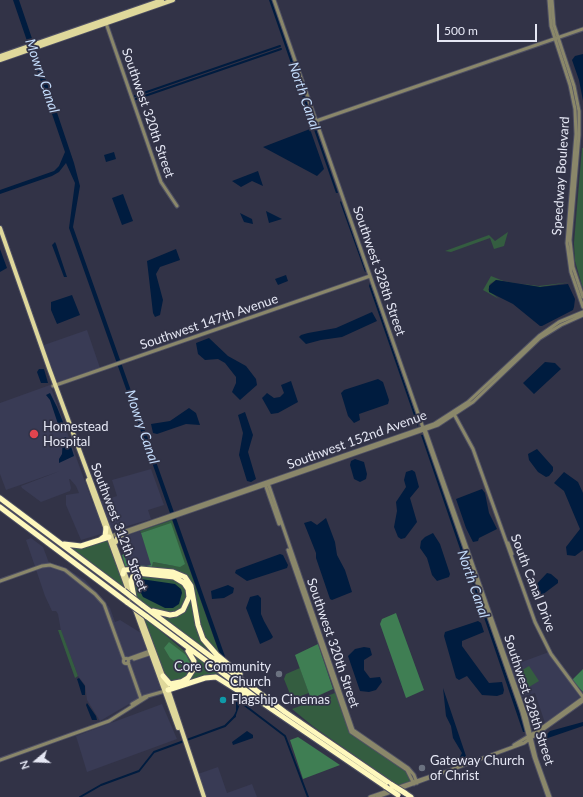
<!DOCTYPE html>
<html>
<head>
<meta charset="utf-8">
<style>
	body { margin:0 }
	#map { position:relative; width:583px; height:797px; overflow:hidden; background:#323347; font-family:Lato,sans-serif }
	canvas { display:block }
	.north { position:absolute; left:16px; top:741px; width:40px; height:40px; -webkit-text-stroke:3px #323347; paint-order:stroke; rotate:251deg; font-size:11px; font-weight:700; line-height:16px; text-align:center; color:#e5e7f4 }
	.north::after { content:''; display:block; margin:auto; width:14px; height:18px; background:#e5e7f4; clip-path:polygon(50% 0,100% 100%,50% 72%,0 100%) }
	.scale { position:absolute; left:437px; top:24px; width:100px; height:18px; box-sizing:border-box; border:2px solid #e5e7f4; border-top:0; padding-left:5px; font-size:12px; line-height:14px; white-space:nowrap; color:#e5e7f4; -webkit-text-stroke:3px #323347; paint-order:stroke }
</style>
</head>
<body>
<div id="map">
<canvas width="583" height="797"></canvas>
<div class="north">N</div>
<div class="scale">500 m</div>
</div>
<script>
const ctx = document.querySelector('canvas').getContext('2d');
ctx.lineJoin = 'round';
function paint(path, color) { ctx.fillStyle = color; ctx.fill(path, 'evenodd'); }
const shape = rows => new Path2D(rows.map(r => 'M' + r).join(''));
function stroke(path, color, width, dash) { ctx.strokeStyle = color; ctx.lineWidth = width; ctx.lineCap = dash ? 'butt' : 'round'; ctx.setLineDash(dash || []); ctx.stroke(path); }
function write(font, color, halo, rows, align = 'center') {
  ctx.font = font + ' Lato,sans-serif'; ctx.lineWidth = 3.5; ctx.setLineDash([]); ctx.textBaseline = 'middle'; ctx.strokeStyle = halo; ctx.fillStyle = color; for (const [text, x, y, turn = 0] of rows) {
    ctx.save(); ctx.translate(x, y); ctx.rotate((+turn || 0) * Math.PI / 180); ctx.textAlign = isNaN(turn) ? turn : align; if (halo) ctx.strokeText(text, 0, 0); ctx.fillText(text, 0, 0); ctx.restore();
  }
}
paint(shape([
	[87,330,100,368,57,382,44,345],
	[50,385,93,504,117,496,112,480,151,469,164,505,148,510,151,519,81,540,66,505,66,495,79,493,76,486,70,479,69,479,71,488,70,491,41,502,22,488,21,486,60,471,6,490,0,474,0,403],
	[140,531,152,564,149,567,127,564,118,539],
	[31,538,43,547,49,563,62,566,85,580,110,608,115,622,120,620,141,633,161,687,160,689,134,701,100,721,87,700,85,685,78,676,61,631,58,614,56,611,52,611,45,596,26,540],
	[549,652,580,697,545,723,535,693,522,697,511,666],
	[162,704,177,739,87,772,76,736],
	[218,767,227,793,252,784,257,797,206,797,198,774]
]), '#393b55');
paint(shape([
	[582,148,583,148,583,289,575,261,574,243],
	[508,232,504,246,494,249,490,238,451,252,445,251,489,235,495,241],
	[491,276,506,282,539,286,571,282,540,287,496,280,490,284,488,290,499,299,483,290],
	[172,520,221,658,202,635,188,579,152,569,153,562,175,566,171,524,141,533,140,531],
	[108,538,128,592,65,545,70,547],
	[177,573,188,582,199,633,223,664,156,613,179,614,190,596],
	[135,575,171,577,184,584,188,594,185,606,176,613,158,612,148,606,137,598,132,584],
	[142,615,190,656,193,667,186,678,173,683,166,679],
	[58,630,61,630,78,676,75,678],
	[194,654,229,681,230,684,206,676,186,682,195,659],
	[529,666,539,681,529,687,519,672],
	[300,668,309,693,292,699,284,679,286,674],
	[335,693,349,729,406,771,411,781,398,786,314,727,292,709]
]), '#345d40');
paint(shape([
	[171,523,185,564,180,567,153,562,152,568,125,566,122,555,124,554,127,564,146,566,151,565,141,533],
	[396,613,424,690,406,698,380,624,382,619],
	[169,642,186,655,190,663,178,664,170,658,164,648],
	[318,644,333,689,311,699,295,655],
	[583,669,583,692,572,680],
	[298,737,340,765,303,779,290,740]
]), '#3f7e53');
paint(shape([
	[13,0,19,0,74,163,80,186,73,227,239,696,241,701,235,718,233,717,236,711,236,703,233,691,69,228,75,183,66,163,59,172,52,176,0,194,0,190,54,171,59,166,65,152],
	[269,0,272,0,338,193,336,193],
	[583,54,583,101,579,80,572,60,575,56],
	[310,129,323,166,324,169,317,176,263,147],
	[114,152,116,159,106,162,104,155],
	[258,171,263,186,252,181,241,187,232,181],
	[123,194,133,221,122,225,112,198],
	[341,201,366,271,365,272,340,202],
	[266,211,282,219,269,223],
	[240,213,252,219,253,224,244,222],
	[55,242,56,244,67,277,64,277,52,245],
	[0,249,7,268,0,272],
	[176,249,180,260,160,267,156,274,163,300,160,315,155,317,153,313,147,261],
	[286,275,288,281,278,285,275,279],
	[496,280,540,287,568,284,575,299,574,307,573,310,542,326,540,326,513,304,489,292,489,286],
	[370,283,418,421,418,427,369,286],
	[72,295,80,315,57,324,51,310,51,302],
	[372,312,377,321,342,337,321,340,306,344,299,337,301,335,308,333,336,328],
	[209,338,228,356,246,366,256,379,257,385,240,400,232,392,236,383,236,377,225,363,218,359,205,360,198,354,196,343],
	[545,362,555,363,561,369,534,394,523,383],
	[39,369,44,369,48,383,41,383,37,372],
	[378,379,383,382,389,400,388,404,359,414,360,420,354,423,348,416,341,393,344,390],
	[291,381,298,402,278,413,271,414,262,398,267,393,274,398,280,397,284,393,281,385],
	[50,393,57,407,63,422,62,425,58,424,50,400,46,395],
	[189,408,196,413,200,425,186,424,157,434,153,433,151,424,170,421],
	[245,412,253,435,248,452,256,479,251,482,247,481,239,455,243,433,238,415],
	[421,435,424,435,475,585,472,584],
	[66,437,70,443,74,456,59,463,59,459,62,454,63,438],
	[537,449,553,467,553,471,549,476,546,477,538,472,529,460,528,454],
	[355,459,364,462,367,474,366,479,360,482,354,479,350,465,351,461],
	[412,470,415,472,419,487,410,498,417,522,405,538,401,539,398,537,394,527,397,511,396,502,406,487,404,480,406,472],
	[564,472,578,482,583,493,583,550,575,556,567,555,566,547,580,529,564,491,554,483],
	[482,489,485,493,489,513,497,529,479,538,478,541,473,542,466,528,456,499],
	[326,518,335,542,337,555,345,570,352,592,332,600,330,599,316,558,316,553,304,523,311,521,317,525],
	[433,533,440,544,450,574,449,577,437,581,432,575,427,558,420,548,421,541,425,537],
	[280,554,283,555,288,565,287,568,247,581,235,573,236,570],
	[547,573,551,574,558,580,558,583,538,598,535,598,533,596,532,589],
	[141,579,175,584,181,589,182,593,179,604,173,608,165,608,143,597,137,585,138,580],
	[228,585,234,588,233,593,224,598,212,599,211,591],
	[476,587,522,719,526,732,523,732,474,588],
	[258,595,261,598,261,614,264,621,273,637,271,639,260,644,246,608,250,597],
	[478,621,481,623,484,632,462,641,462,646,489,683,502,682,504,690,503,694,497,696,482,695,467,676,459,680,456,678,444,636,445,632],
	[364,647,370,648,372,655,364,660,364,670,370,678,380,677,382,682,376,690,369,692,360,691,348,656,355,649],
	[79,678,85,686,85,695,82,695,78,682,77,679],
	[443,688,466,756,462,759,460,757,462,753,453,738,451,726,446,716],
	[87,703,96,716,97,720,92,720,86,705],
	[583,722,583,726,545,739,542,739,550,731],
	[247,731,253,735,253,738,233,745,232,742]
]), '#001c3f');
stroke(shape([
	[135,96,280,46],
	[136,99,281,49],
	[239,701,285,736,308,797],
	[80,797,101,785,139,771,154,752,225,726,235,716]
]), '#001c3f', 2);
const minor = shape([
	[274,0,522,712,534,757,548,797],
	[549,0,551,26,570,85,575,109,576,134,567,243,571,272,583,307],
	[552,0,554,25,574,86,579,111,579,135,570,240,573,267,583,297],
	[106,23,161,182,177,206],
	[316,121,583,29],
	[53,386,370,276],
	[454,414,473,449,535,622,551,654,583,697],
	[425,429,526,716,536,758,550,797],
	[268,483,353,730,408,768,414,775,417,783],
	[265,484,279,524],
	[121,535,438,425,473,402,540,338,561,325,583,315],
	[111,536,434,424,468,402,539,336,559,322,583,312],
	[508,543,512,554],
	[288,550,351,732,407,770,414,784],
	[0,581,42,566,50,565,65,570,95,594,104,604,124,659],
	'123.5 661a2.5 2.5 0 1 1 5 0a2.5 2.5 0 1 1-5 0Z',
	[128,659,150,651],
	[134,659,152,653],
	[128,662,141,699],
	[132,704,144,697,165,691],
	[514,745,539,730,583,698],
	[0,760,109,721,147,697],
	[399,789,524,743,583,701],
	[370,797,443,772],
	[377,797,394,791]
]);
const major = shape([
	[0,56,162,0],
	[0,60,173,0],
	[0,228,49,368,130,587],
	[88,480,178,728],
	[116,542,117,538,122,535],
	[135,601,169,692,204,797]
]);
const highway = shape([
	[0,498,124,591],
	[0,507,128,603],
	[101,539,105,536,106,528],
	[64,544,81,546,109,537],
	[123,574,124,570,141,569,173,572,185,577,191,586,198,625,203,639,217,655,240,674],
	[134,597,131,581,133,576,137,573,174,577,184,583,188,589,189,597,183,610,176,614,170,615,153,611],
	[142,605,285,712,392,785],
	[146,616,264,704,386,787],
	[163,676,170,684,180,682],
	[178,684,188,678,193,670,194,661,188,651],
	[168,690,205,678,216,677,248,697],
	[405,793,411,797]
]);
stroke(minor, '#4f5063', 5);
stroke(major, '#4f5063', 6);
stroke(highway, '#4f5063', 7);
stroke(minor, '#8a876a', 3);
stroke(major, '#dfd89b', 4);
stroke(highway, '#fef8bd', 5);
const highwayBridge = shape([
	[124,591,142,605],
	[128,603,146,616],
	[392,785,405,793],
	[386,787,398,795]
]);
stroke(highwayBridge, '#4f5063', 7, []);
stroke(highwayBridge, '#fef8bd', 5);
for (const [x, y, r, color] of [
	[34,434,5,"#e0444e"],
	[279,674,4,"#6b7280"],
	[223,700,4,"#0f9aa8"],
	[422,768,4,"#6b7280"]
]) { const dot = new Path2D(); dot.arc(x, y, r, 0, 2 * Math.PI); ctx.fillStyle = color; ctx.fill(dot); stroke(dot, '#323347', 1.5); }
write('13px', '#e5e7f4', '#323347', [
	["Southwest 320th Street",148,113,71],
	["Speedway Boulevard",561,176,-86],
	["Southwest 328th Street",379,271,71],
	["Southwest 147th Avenue",209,322,-19],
	["Southwest 152nd Avenue",357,440,-20],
	["Southwest 312th Street",119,527,69],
	["South Canal Drive",533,583,69],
	["Southwest 320th Street",333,643,71],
	["Southwest 328th Street",529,700,72]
]);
write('13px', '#e5e7f4', '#323347', [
	["Homestead",43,427],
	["Hospital",43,442],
	["Core Community",271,667,"right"],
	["Church",271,682,"right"],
	["Flagship Cinemas",231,700],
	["Gateway Church",430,761],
	["of Christ",430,776]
], 'left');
write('italic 14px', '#c2daf9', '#323347', [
	["Mowry Canal",42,76,71],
	["North Canal",304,96,71],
	["Mowry Canal",142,427,71],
	["North Canal",473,584,71]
]);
</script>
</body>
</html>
